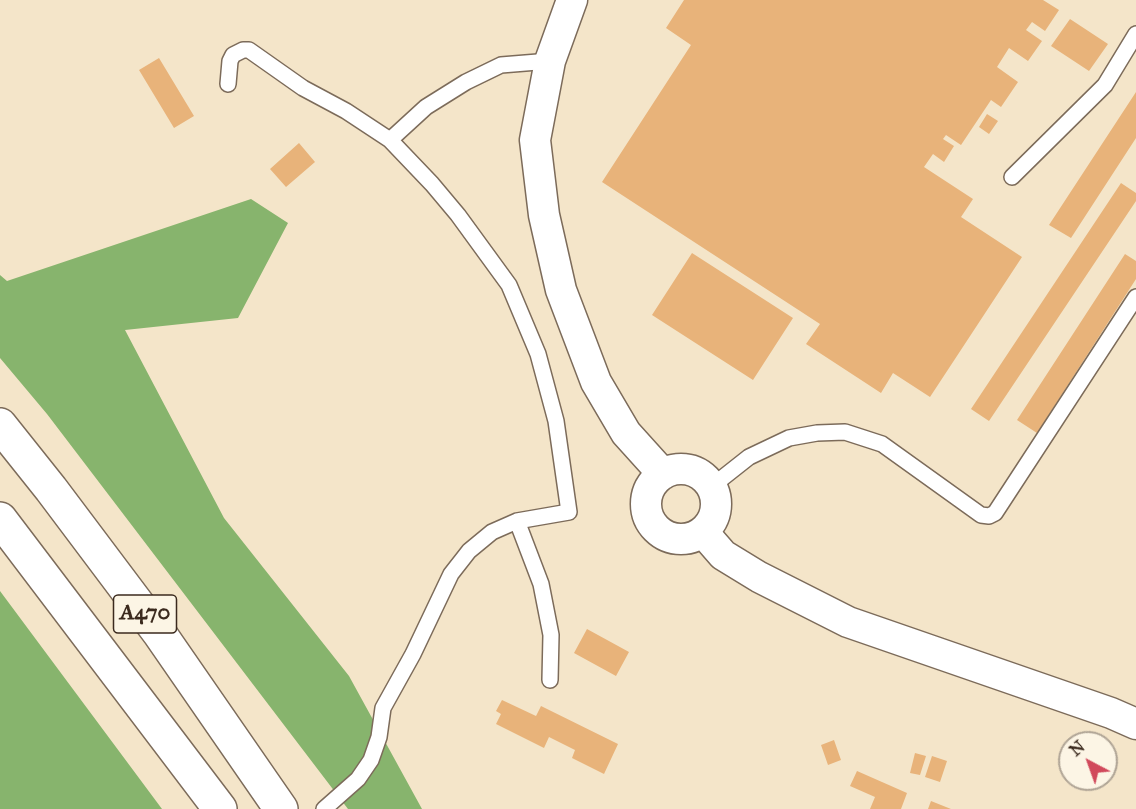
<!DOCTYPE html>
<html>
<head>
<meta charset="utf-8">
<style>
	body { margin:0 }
	#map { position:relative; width:1136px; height:809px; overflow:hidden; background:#f4e5c9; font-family:"IM FELL Great Primer",serif }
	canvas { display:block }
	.north { position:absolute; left:1058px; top:731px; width:60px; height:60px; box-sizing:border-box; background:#fcf5e5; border:2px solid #afa495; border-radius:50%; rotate:319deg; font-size:16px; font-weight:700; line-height:24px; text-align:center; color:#3b2a1e }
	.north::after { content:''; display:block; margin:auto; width:21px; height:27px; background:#d1495b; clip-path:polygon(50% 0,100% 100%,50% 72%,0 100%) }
</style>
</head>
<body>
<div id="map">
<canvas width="1136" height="809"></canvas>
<div class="north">N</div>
</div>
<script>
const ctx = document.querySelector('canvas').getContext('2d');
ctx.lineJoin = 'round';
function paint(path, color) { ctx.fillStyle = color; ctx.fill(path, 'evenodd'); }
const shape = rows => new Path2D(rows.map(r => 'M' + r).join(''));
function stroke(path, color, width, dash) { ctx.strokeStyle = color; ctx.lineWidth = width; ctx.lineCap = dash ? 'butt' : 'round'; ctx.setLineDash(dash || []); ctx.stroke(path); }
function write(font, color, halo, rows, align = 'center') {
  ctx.font = font + ' "IM FELL Great Primer",serif'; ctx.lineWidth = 5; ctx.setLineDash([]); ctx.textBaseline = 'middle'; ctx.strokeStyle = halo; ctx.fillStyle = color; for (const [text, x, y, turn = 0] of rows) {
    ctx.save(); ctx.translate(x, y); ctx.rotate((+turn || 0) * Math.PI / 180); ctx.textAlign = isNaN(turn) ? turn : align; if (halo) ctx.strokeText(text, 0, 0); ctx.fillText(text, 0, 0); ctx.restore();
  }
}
paint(shape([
	[251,199,288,223,238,318,125,330,224,518,349,676,422,809,348,809,47,414,0,358,0,275,7,281],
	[0,591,162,809,0,809]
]), '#87b46d');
paint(shape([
	[684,0,1043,0,1059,10,1045,31,1032,22,1026,30,1042,41,1028,61,1009,48,997,67,1018,82,1001,107,991,100,961,145,946,135,943,139,954,146,944,162,933,154,924,167,973,199,961,217,1022,257,930,397,893,373,881,393,806,344,820,324,602,182,691,45,666,28],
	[1070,19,1108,44,1089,71,1051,46],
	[159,58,194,116,174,128,139,70],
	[1136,92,1136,138,1071,238,1049,225],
	[987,114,998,121,989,134,979,127],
	[299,143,315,162,286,187,270,169],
	[1121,183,1136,193,1136,201,989,421,971,409],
	[692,253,793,318,753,380,652,315],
	[1125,254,1136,261,1136,279,1037,433,1017,420],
	[587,629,629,652,616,676,574,653],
	[502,700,536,716,541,706,618,744,604,774,572,758,575,750,549,737,544,748,496,724,501,714,496,711],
	[834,740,841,760,828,765,821,745],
	[915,753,926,756,920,775,910,773],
	[932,756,947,761,940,782,925,777],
	[857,771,907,793,901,809,870,809,875,797,850,786],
	[931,801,951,809,928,809]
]), '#e8b37a');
const service = shape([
	[228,84,230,61,233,55,243,50,249,50,303,88,346,111,390,140,432,184,458,215,509,285,538,354,556,421,569,512,517,521,492,532,469,551,451,574,413,654,383,708,379,737,371,760,358,779,324,809],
	[390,140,426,107,466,82,501,65,550,61],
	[1012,177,1105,85,1136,34],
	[711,487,749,457,789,438,817,433,845,432,882,444,981,515,989,516,995,513,1136,297],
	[517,521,541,584,551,635,550,680]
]);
const minor = shape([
	[572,0,550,61,535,140,544,215,561,290,596,382,626,433,663,474],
	'646 504a35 35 0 1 1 70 0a35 35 0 1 1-70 0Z',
	[703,532,723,555,759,577,848,622,1111,713,1136,724]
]);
const trunk = shape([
	[0,425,51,489,160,634,281,809],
	[0,519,220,809]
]);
stroke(service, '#7c6b5a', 18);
stroke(minor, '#7c6b5a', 33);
stroke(trunk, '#7c6b5a', 36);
stroke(service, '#fff', 15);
stroke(minor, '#fff', 30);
stroke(trunk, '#fff', 33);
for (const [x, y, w] of [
	[145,614,63]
]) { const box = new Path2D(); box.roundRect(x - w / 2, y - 19, w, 38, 4.5); ctx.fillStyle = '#fcf5e5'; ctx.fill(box); stroke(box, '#3b2a1e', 1.5); }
write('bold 22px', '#3b2a1e', null, [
	["A470",145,614]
]);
</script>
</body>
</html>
